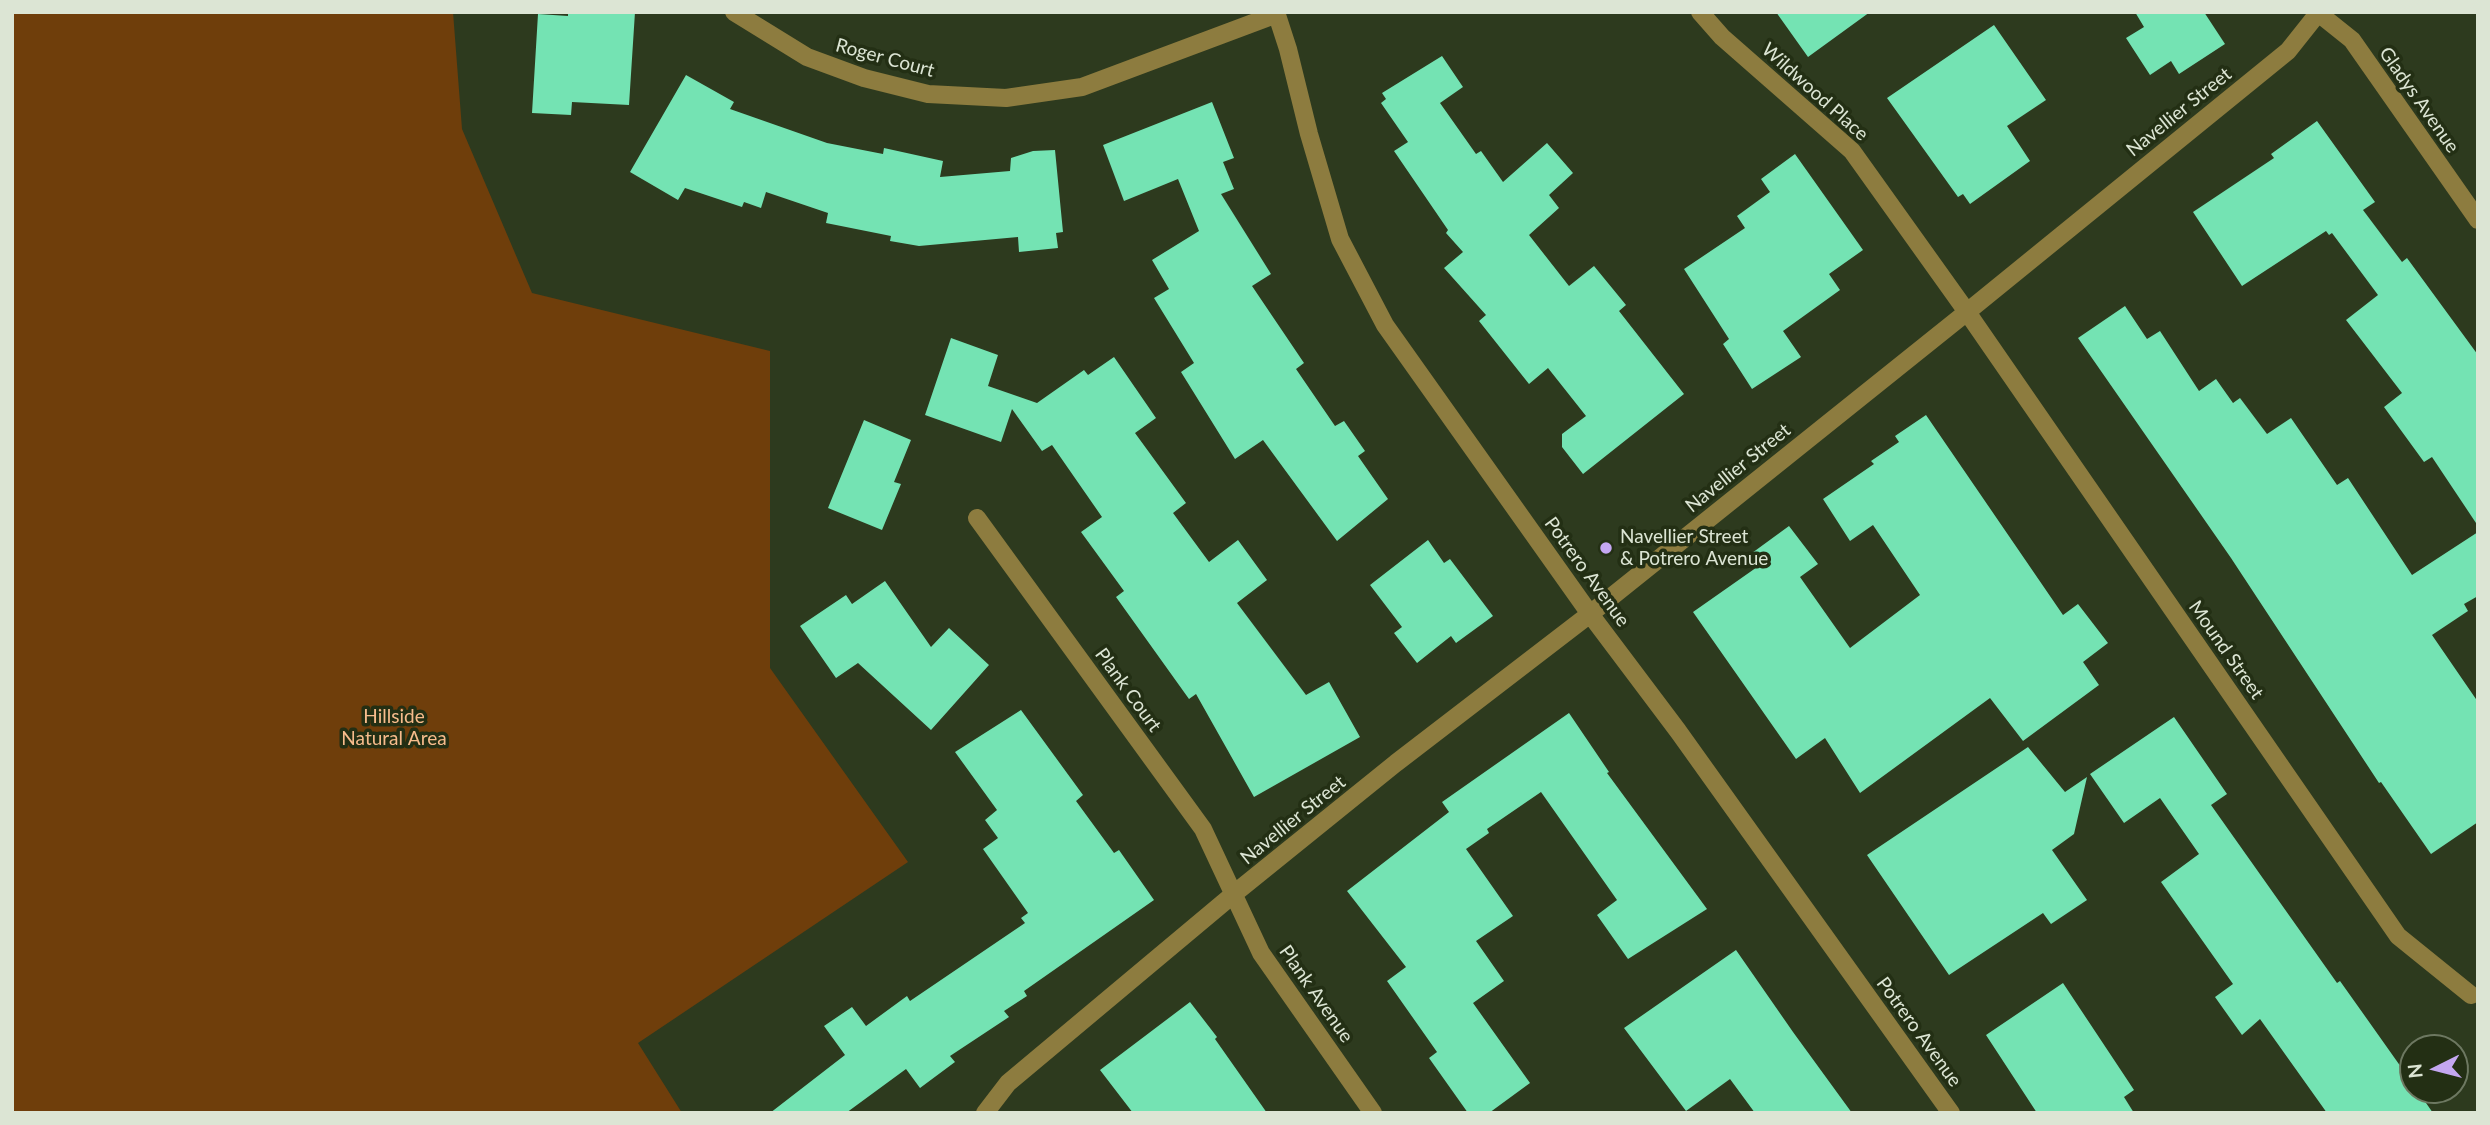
<!DOCTYPE html>
<html>
<head>
<meta charset="utf-8">
<style>
	body { margin:0 }
	#map { position:relative; width:2490px; height:1125px; overflow:hidden; background:#2d3a1e; font-family:Lato,sans-serif }
	canvas { display:block }
	.frame { position:absolute; inset:0; border:14px solid #dce5d4; pointer-events:none }
	.north { position:absolute; left:2399px; top:1034px; width:70px; height:70px; box-sizing:border-box; background:#232f14; border:2px solid #6d7861; border-radius:50%; rotate:264deg; font-size:19px; font-weight:700; line-height:28px; text-align:center; color:#dce5d4 }
	.north::after { content:''; display:block; margin:auto; width:24px; height:32px; background:#c4a7f1; clip-path:polygon(50% 0,100% 100%,50% 72%,0 100%) }
</style>
</head>
<body>
<div id="map">
<canvas width="2490" height="1125"></canvas>
<div class="frame"></div>
<div class="north">N</div>
</div>
<script>
const ctx = document.querySelector('canvas').getContext('2d');
ctx.lineJoin = 'round';
function paint(path, color) { ctx.fillStyle = color; ctx.fill(path, 'evenodd'); }
const shape = rows => new Path2D(rows.map(r => 'M' + r).join(''));
function stroke(path, color, width, dash) { ctx.strokeStyle = color; ctx.lineWidth = width; ctx.lineCap = dash ? 'butt' : 'round'; ctx.setLineDash(dash || []); ctx.stroke(path); }
function write(font, color, halo, rows, align = 'center') {
  ctx.font = font + ' Lato,sans-serif'; ctx.lineWidth = 7; ctx.setLineDash([]); ctx.textBaseline = 'middle'; ctx.strokeStyle = halo; ctx.fillStyle = color; for (const [text, x, y, turn = 0] of rows) {
    ctx.save(); ctx.translate(x, y); ctx.rotate((+turn || 0) * Math.PI / 180); ctx.textAlign = isNaN(turn) ? turn : align; if (halo) ctx.strokeText(text, 0, 0); ctx.fillText(text, 0, 0); ctx.restore();
  }
}
paint(shape([
	[12,12,453,12,462,129,532,293,770,351,770,668,908,862,638,1043,682,1113,12,1113]
]), '#6f3e0b');
paint(shape([
	[568,12,635,12,629,105,572,102,571,115,532,113,538,14,568,16],
	[1776,12,1870,12,1808,57],
	[2135,12,2204,12,2225,44,2179,74,2171,61,2150,75,2126,38,2144,27],
	[1994,25,2046,100,2007,126,2030,161,1970,204,1963,194,1958,197,1887,98],
	[1442,56,1463,87,1440,103,1476,154,1481,151,1503,182,1547,143,1573,173,1549,195,1559,208,1529,235,1569,286,1594,266,1626,305,1619,311,1684,394,1583,474,1562,447,1562,434,1586,416,1548,368,1529,384,1479,321,1486,315,1444,268,1463,252,1446,233,1448,230,1394,151,1408,142,1381,103,1386,99,1382,93],
	[686,75,734,102,730,109,827,143,883,154,884,148,943,161,940,177,1010,171,1011,158,1033,151,1055,150,1063,232,1056,233,1058,248,1019,252,1018,237,919,246,890,241,891,236,826,223,828,213,766,192,761,208,744,202,742,207,685,188,678,200,630,172],
	[1212,102,1234,158,1223,162,1234,189,1221,194,1271,274,1252,286,1304,363,1296,369,1335,426,1344,421,1365,451,1358,456,1388,499,1337,541,1263,440,1235,459,1181,372,1194,363,1154,298,1169,289,1152,260,1199,231,1178,179,1124,201,1103,145],
	[2317,121,2375,202,2363,210,2402,262,2407,258,2478,355,2478,526,2432,457,2424,462,2384,407,2402,393,2346,320,2378,295,2332,233,2329,235,2326,231,2242,286,2193,212,2274,158,2271,154],
	[1795,154,1863,250,1829,274,1840,290,1783,331,1801,357,1752,389,1723,344,1729,339,1684,269,1745,228,1737,216,1770,192,1761,179],
	[2125,306,2147,339,2160,331,2199,391,2216,379,2233,403,2240,398,2267,434,2291,418,2337,485,2348,478,2412,575,2478,532,2478,596,2464,604,2468,611,2432,635,2478,702,2478,822,2431,854,2381,782,2379,783,2231,558,2078,338],
	[951,338,998,355,988,386,1037,403,1084,370,1088,375,1114,357,1156,418,1135,433,1186,503,1173,513,1209,562,1238,540,1267,580,1237,603,1306,695,1329,682,1360,737,1254,797,1196,694,1189,699,1116,597,1124,591,1081,532,1102,517,1052,445,1042,451,1012,409,1001,442,925,415],
	[1926,415,2063,615,2078,604,2108,643,2083,662,2099,685,2023,741,1990,698,1860,793,1825,738,1796,759,1693,612,1760,565,1752,553,1789,526,1818,564,1800,577,1850,648,1920,595,1873,525,1850,541,1823,499,1874,464,1871,461,1899,442,1895,436],
	[864,420,911,440,894,482,901,484,882,530,828,508],
	[1428,540,1444,563,1450,559,1493,616,1456,643,1451,636,1417,663,1394,633,1402,627,1370,585],
	[885,581,931,647,949,628,989,665,931,730,858,663,836,678,800,626,846,595,852,604],
	[1021,710,1083,795,1076,801,1114,853,1119,850,1154,900,1024,991,1027,996,1004,1011,1009,1017,950,1056,955,1062,920,1088,906,1069,846,1113,770,1113,845,1055,824,1026,852,1007,866,1026,907,996,910,1001,1025,923,1021,918,1028,913,983,849,998,838,985,820,997,810,955,752],
	[1569,713,1609,772,1607,773,1707,909,1628,959,1597,915,1617,900,1541,792,1487,829,1489,833,1466,849,1513,916,1476,941,1504,981,1473,1003,1530,1083,1489,1113,1468,1113,1429,1058,1437,1052,1387,981,1406,967,1347,891,1449,812,1442,802],
	[2174,717,2227,794,2211,805,2337,983,2340,981,2367,1019,2413,1084,2413,1090,2417,1090,2433,1113,2327,1113,2260,1019,2242,1035,2215,997,2233,984,2161,882,2199,854,2160,798,2124,823,2090,774],
	[2028,747,2065,792,2087,777,2074,834,2052,850,2087,900,2051,924,2043,913,1949,975,1867,855],
	[1736,950,1793,1032,1852,1113,1755,1113,1730,1079,1686,1111,1624,1028],
	[2063,983,2134,1090,2124,1097,2134,1113,2037,1113,1986,1035],
	[1190,1002,1217,1037,1215,1039,1267,1113,1133,1113,1100,1070]
]), '#74e3b3');
stroke(shape([
	[734,12,807,57,864,78,928,94,1006,98,1082,87,1277,14],
	[1276,12,1288,49,1309,134,1340,239,1385,325,1590,614,1678,731,1951,1113],
	[1700,12,1722,37,1852,151,1967,312,2398,936,2471,995],
	[2317,12,2352,40,2478,220],
	[977,518,1203,829,1261,953,1373,1113],
	[985,1113,1008,1083,1235,893,1396,763,1590,614,1967,312,2288,51,2319,12]
]), '#8d7c3f', 18);
for (const [x, y, r, color] of [
	[1606,548,7,"#c4a7f1"]
]) { const dot = new Path2D(); dot.arc(x, y, r, 0, 2 * Math.PI); ctx.fillStyle = color; ctx.fill(dot); stroke(dot, '#232f14', 2.5); }
write('19px', '#dce5d4', '#232f14', [
	["Roger Court",885,58,15],
	["Wildwood Place",1815,92,42],
	["Gladys Avenue",2419,100,55],
	["Navellier Street",2179,112,-39],
	["Navellier Street",1738,468,-39],
	["Potrero Avenue",1587,572,54],
	["Mound Street",2226,650,55],
	["Plank Court",1128,690,54],
	["Navellier Street",1293,820,-39],
	["Plank Avenue",1316,994,55],
	["Potrero Avenue",1919,1032,54]
]);
write('19px', '#dce5d4', '#232f14', [
	["Navellier Street",1620,537],
	["& Potrero Avenue",1620,559]
], 'left');
write('19px', '#f7bc8c', '#232f14', [
	["Hillside",394,717],
	["Natural Area",394,739]
]);
</script>
</body>
</html>
